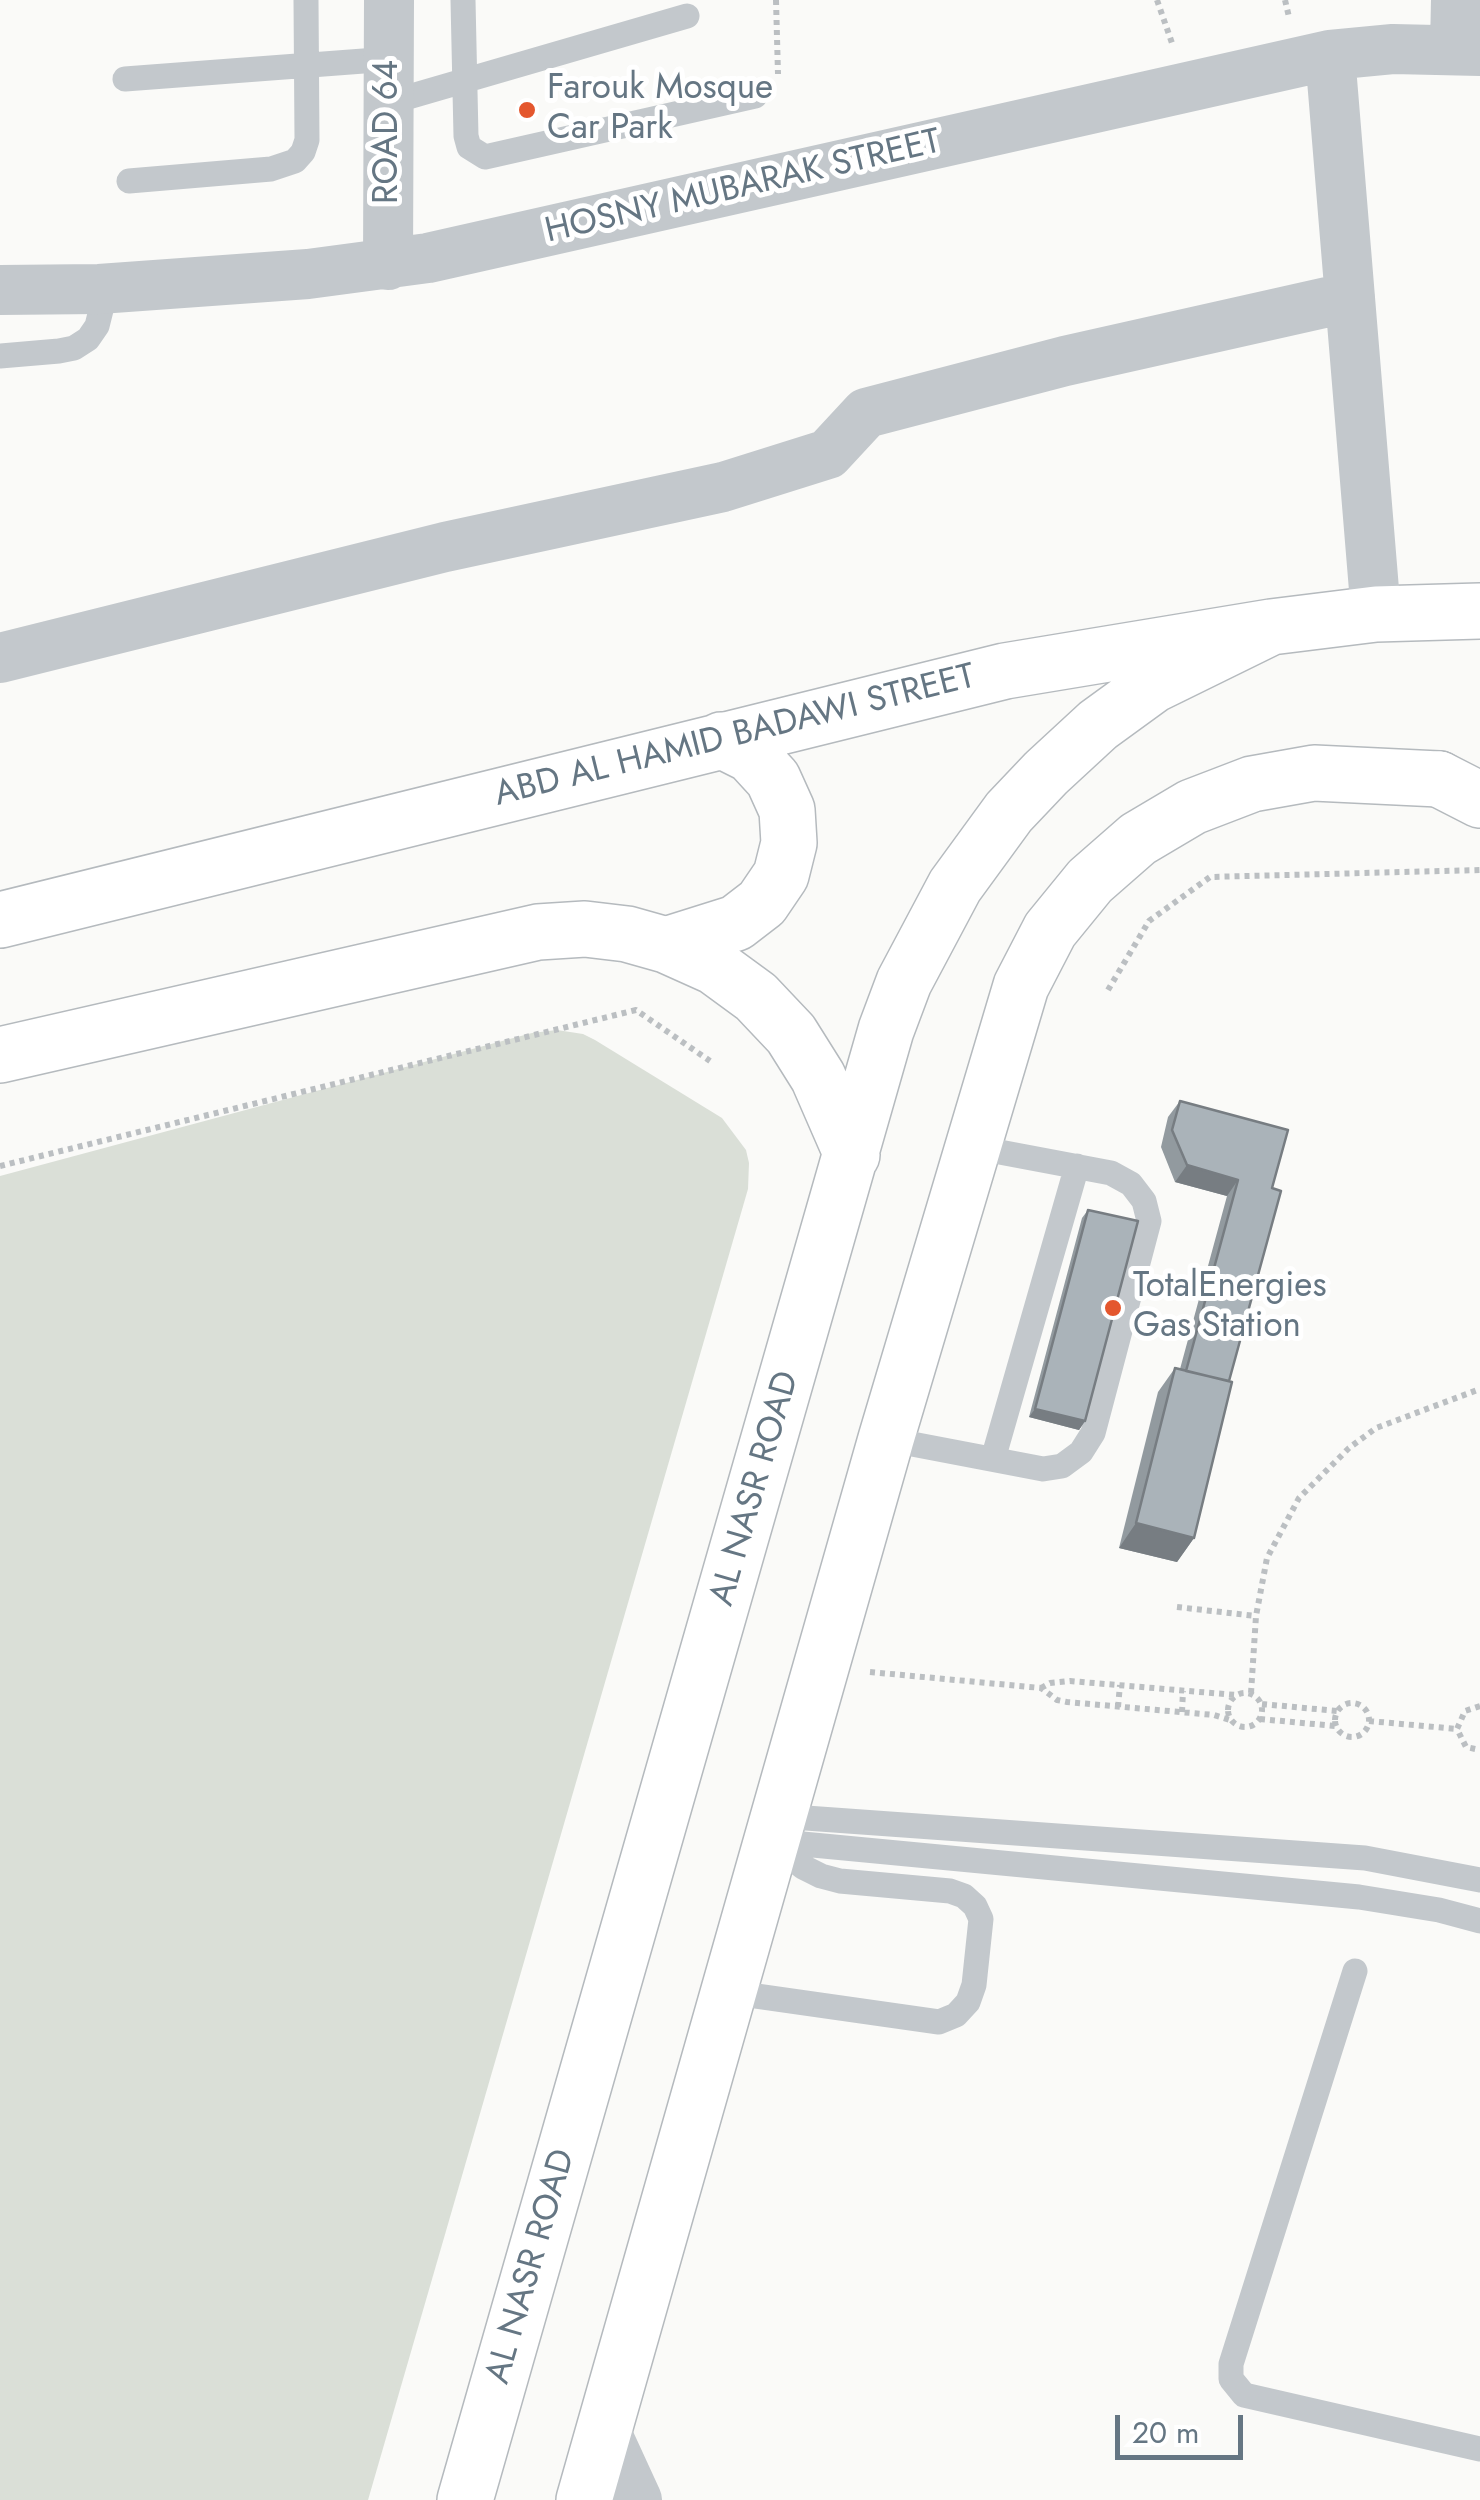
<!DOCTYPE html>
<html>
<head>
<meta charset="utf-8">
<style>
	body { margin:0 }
	#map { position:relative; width:1480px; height:2500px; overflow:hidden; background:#fafaf8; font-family:Jost,sans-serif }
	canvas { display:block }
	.scale { position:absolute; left:1115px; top:2415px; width:128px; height:45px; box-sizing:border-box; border:5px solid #657683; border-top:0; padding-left:12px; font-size:30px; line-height:35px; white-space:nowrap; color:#657683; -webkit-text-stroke:8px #fff; paint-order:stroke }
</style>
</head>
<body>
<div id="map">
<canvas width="1480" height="2500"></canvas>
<div class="scale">20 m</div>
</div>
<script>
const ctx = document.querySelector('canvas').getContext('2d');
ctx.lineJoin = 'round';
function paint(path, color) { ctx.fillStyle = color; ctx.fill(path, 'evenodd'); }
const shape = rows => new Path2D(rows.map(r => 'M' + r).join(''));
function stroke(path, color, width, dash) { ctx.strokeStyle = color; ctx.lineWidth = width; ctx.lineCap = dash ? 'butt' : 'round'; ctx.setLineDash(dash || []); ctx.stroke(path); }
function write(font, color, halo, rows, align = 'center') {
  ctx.font = font + ' Jost,sans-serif'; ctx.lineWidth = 10; ctx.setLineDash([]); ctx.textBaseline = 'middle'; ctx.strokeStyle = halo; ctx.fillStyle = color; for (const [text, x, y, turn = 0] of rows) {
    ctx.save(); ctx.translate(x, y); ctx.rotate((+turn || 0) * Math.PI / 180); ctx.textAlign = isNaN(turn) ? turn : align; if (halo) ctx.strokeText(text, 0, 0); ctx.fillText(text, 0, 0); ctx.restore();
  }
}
paint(shape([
	[557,1030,583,1034,595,1040,722,1118,746,1150,749,1163,748,1189,368,2500,0,2500,0,1176,532,1033]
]), '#dadfd7');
const primary = shape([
	[0,920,1005,671,1271,627,1376,614,1480,611],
	[666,945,736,923,762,903,781,875,789,843,787,810,773,779,751,755,721,740],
	[0,1055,538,932,585,929,627,934,666,945,715,967,756,997,791,1034,818,1077,852,1155],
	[465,2500,886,1030,904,982,955,886,1009,812,1046,773,1098,725,1153,685,1271,627],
	[584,2500,886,1439,1021,986,1050,930,1090,881,1138,839,1192,807,1252,784,1314,773,1439,779]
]);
const highway = shape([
	[1439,779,1480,800]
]);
stroke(primary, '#b5babe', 58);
stroke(highway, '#b4b9bd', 58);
stroke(shape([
	[776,0,778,74],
	[1157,0,1173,46],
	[1285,0,1289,17],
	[1108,990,1149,921,1210,877,1480,870],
	[0,1166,636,1010,710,1061],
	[1177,1607,1256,1616],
	[870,1672,1041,1688,1057,1700,1067,1702,1214,1715,1233,1721],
	[1041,1688,1050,1683,1070,1681,1236,1695],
	'1228 1710a17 17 0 1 1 34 0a17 17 0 1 1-34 0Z',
	[1251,1693,1256,1616,1267,1558,1299,1498,1349,1448,1376,1428,1480,1389],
	'1335 1720a17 17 0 1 1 34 0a17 17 0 1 1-34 0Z',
	[1262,1704,1337,1711],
	[1480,1706,1465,1711,1457,1729,1466,1747,1480,1750],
	[1118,1707,1120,1685],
	[1182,1712,1183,1691],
	[1260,1719,1335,1726],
	[1369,1721,1457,1729]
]), '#bbbfc2', 6, [5, 5]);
stroke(shape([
	[463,0,466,136,469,147,485,157,755,96],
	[125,79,390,59],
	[391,102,687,16],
	[129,181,271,169,295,161,303,152,307,140,306,0],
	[0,356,59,351,74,348,88,339,97,326,101,310,99,289],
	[886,1439,1043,1469,1062,1466,1081,1452,1093,1433,1149,1221,1144,1201,1131,1184,1111,1173,973,1147],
	[993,1459,1077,1166],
	[778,1816,1365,1858,1480,1880],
	[771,1841,1359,1897,1439,1910,1480,1921],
	[1355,1971,1231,2364,1231,2379,1244,2395,1480,2449],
	[728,1992,939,2022,956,2015,968,2002,974,1985,981,1919,975,1906,964,1896,950,1891,840,1881,821,1876,803,1867,771,1841]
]), '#c3c8cc', 25);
stroke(shape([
	[1455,48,1456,0],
	[1330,55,1376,614],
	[388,265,389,0],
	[0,290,99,289,308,274,428,258,1330,55,1393,49,1480,51],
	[0,658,445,547,723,487,828,454,866,413,1065,361,1350,297],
	[603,2426,637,2500]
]), '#c3c8cc', 50);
stroke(primary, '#fff', 55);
stroke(highway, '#fff', 55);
paint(shape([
	[1180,1101,1272,1188,1194,1538,1177,1562,1119,1548,1158,1392,1175,1368,1180,1369,1227,1196,1175,1182,1161,1147,1168,1117],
	[1088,1210,1085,1421,1079,1430,1029,1417,1082,1218]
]), '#929a9f');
paint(shape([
	[1187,1165,1238,1180,1227,1196,1175,1182],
	[1035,1409,1085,1421,1079,1430,1029,1417],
	[1136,1523,1194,1538,1177,1562,1119,1548]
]), '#777d82');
const building = shape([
	[1180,1101,1288,1130,1272,1188,1281,1191,1229,1381,1186,1371,1238,1180,1187,1165,1172,1130,1180,1101],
	[1088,1210,1138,1221,1085,1421,1035,1409,1088,1210],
	[1175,1368,1232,1382,1194,1538,1136,1523,1175,1368]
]);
paint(building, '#aab3b9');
stroke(building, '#777d82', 2.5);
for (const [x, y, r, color] of [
	[527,110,10,"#e4572e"],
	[1113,1308,10,"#e4572e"]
]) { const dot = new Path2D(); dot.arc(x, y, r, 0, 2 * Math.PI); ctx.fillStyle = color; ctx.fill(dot); stroke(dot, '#fff', 4); }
write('35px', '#657683', '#fff', [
	["Farouk Mosque",547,90],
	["Car Park",547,130],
	["TotalEnergies",1133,1288],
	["Gas Station",1133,1328]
], 'left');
write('35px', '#657683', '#fff', [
	["ROAD 64",389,132,-90],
	["HOSNY MUBARAK STREET",743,188,-13],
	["ABD AL HAMID BADAWI STREET",735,737,-14],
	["AL NASR ROAD",756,1489,-74],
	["AL NASR ROAD",532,2267,-74]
]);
</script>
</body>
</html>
